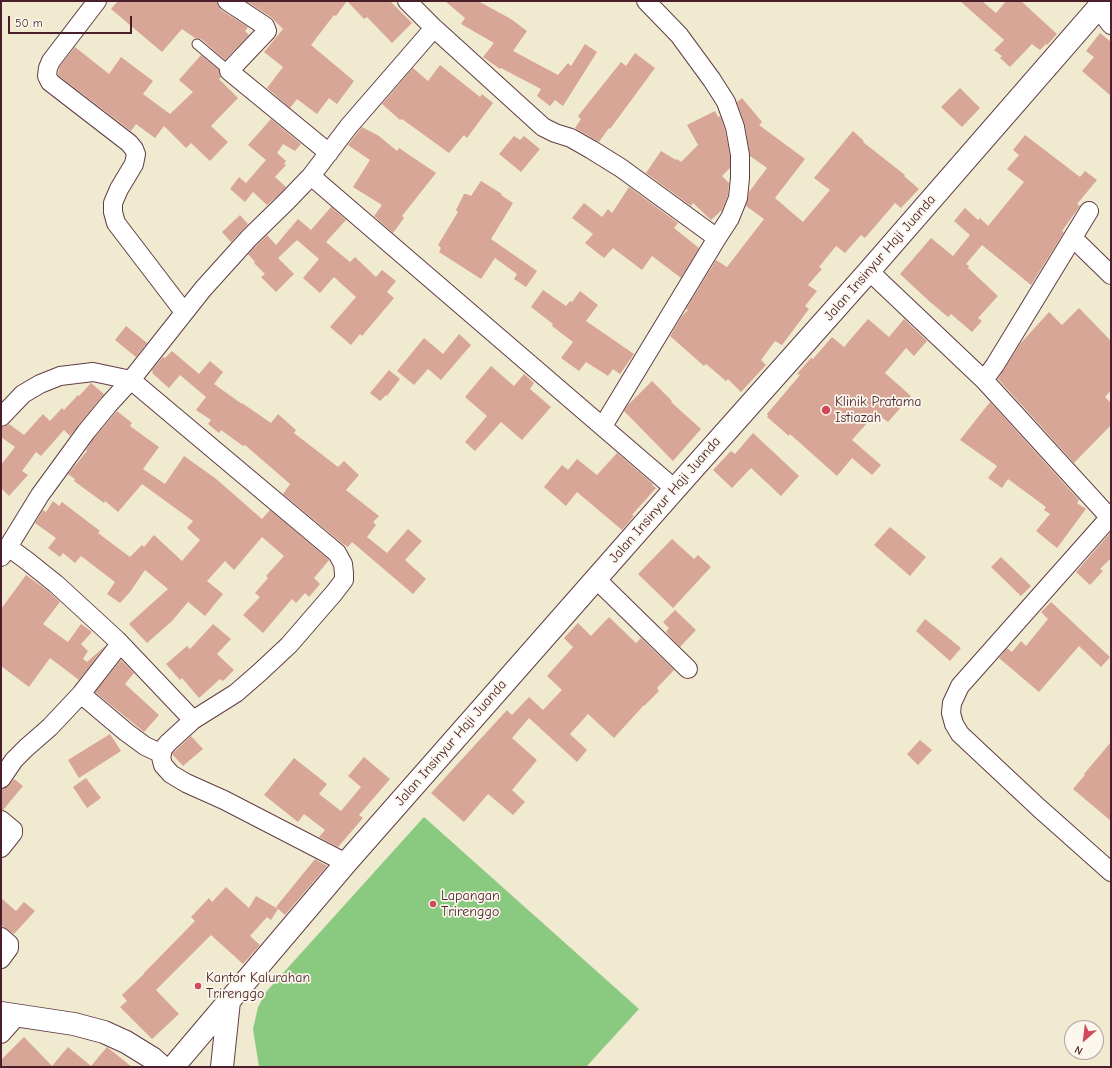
<!DOCTYPE html>
<html>
<head>
<meta charset="utf-8">
<style>
	body { margin:0 }
	#map { position:relative; width:1112px; height:1068px; overflow:hidden; background:#f0ead1; font-family:"Comic Neue",sans-serif }
	canvas { display:block }
	.frame { position:absolute; inset:0; border:2px solid #4a1f2b; pointer-events:none }
	.north { position:absolute; left:1064px; top:1020px; width:40px; height:40px; box-sizing:border-box; background:#fbf7ec; border:1px solid #b4a19f; border-radius:50%; rotate:208deg; font-size:11px; font-weight:700; line-height:16px; text-align:center; color:#4a1f2b }
	.north::after { content:''; display:block; margin:auto; width:14px; height:18px; background:#d1495b; clip-path:polygon(50% 0,100% 100%,50% 72%,0 100%) }
	.scale { position:absolute; left:8px; top:16px; width:124px; height:18px; box-sizing:border-box; border:2px solid #4a1f2b; border-top:0; padding-left:5px; font-size:12px; line-height:14px; white-space:nowrap; color:#4a1f2b; -webkit-text-stroke:3px #fbf7ec; paint-order:stroke }
</style>
</head>
<body>
<div id="map">
<canvas width="1112" height="1068"></canvas>
<div class="frame"></div>
<div class="north">N</div>
<div class="scale">50 m</div>
</div>
<script>
const ctx = document.querySelector('canvas').getContext('2d');
ctx.lineJoin = 'round';
function paint(path, color) { ctx.fillStyle = color; ctx.fill(path, 'evenodd'); }
const shape = rows => new Path2D(rows.map(r => 'M' + r).join(''));
function stroke(path, color, width, dash) { ctx.strokeStyle = color; ctx.lineWidth = width; ctx.lineCap = dash ? 'butt' : 'round'; ctx.setLineDash(dash || []); ctx.stroke(path); }
function write(font, color, halo, rows, align = 'center') {
  ctx.font = font + ' "Comic Neue",sans-serif'; ctx.lineWidth = 3.5; ctx.setLineDash([]); ctx.textBaseline = 'middle'; ctx.strokeStyle = halo; ctx.fillStyle = color; for (const [text, x, y, turn = 0] of rows) {
    ctx.save(); ctx.translate(x, y); ctx.rotate((+turn || 0) * Math.PI / 180); ctx.textAlign = isNaN(turn) ? turn : align; if (halo) ctx.strokeText(text, 0, 0); ctx.fillText(text, 0, 0); ctx.restore();
  }
}
paint(shape([
	[424,817,639,1009,586,1067,259,1067,253,1029,258,1007,266,992]
]), '#89c980');
paint(shape([
	[118,1,217,1,218,6,221,10,248,27,245,31,249,35,225,60,201,39,195,38,182,29,162,52,111,9],
	[246,1,390,1,412,23,392,43,367,17,364,19,347,1,336,16,334,15,311,45,354,81,337,104,329,98,317,114,297,99,290,108,267,88,283,67,264,52,283,29,271,17],
	[445,1,478,1,511,19,527,31,513,51,558,75,568,63,571,66,585,44,597,52,563,106,555,100,550,106,537,96,541,89,501,68,500,69,483,57,494,43,461,24,465,18],
	[960,1,982,1,996,13,1006,1,1021,1,1057,34,1047,45,1046,44,1040,50,1032,44,1010,67,1000,58,1002,56,994,50,1004,40],
	[1100,33,1111,42,1111,96,1082,71,1094,57,1086,51],
	[75,47,109,74,121,57,153,81,143,94,170,114,193,92,179,80,201,55,219,70,221,77,219,79,238,98,211,126,228,142,210,161,191,143,186,148,164,126,155,138,136,124,131,131,58,75,60,66],
	[635,53,655,68,610,129,609,128,599,142,575,128,581,119,578,116,621,62,626,66],
	[440,65,480,97,482,94,493,103,467,138,464,135,449,153,402,119,400,120,382,104,413,68,428,81],
	[960,88,980,108,962,127,941,107],
	[742,98,762,122,759,125,805,159,775,198,803,222,830,190,814,178,853,131,864,141,863,142,905,175,904,176,919,189,901,208,895,203,865,238,861,235,845,253,836,246,819,267,822,269,808,285,817,291,805,306,809,309,782,345,775,341,761,360,766,365,741,392,728,379,726,381,706,364,704,366,670,336,682,316,688,310,686,309,716,260,727,267,764,219,746,206,749,192,767,168,750,156,745,125,737,102],
	[715,111,718,117,720,116,725,130,730,156,730,168,722,176,729,183,728,195,722,210,711,220,693,203,691,206,646,173,661,151,676,160,677,159,681,162,698,145,687,125],
	[271,119,301,144,295,151,283,144,277,153,286,161,284,164,286,165,275,177,286,187,280,194,267,205,253,192,245,202,230,189,239,177,246,183,266,160,248,145],
	[362,127,379,136,397,151,399,148,436,173,402,216,404,218,393,233,374,216,382,205,353,187,370,160,348,145],
	[1025,135,1080,177,1085,171,1097,180,1077,204,1080,206,1062,231,1064,232,1031,285,982,245,966,264,969,266,968,268,998,296,978,318,982,321,972,332,951,314,948,317,929,301,900,274,931,238,953,256,970,235,954,221,965,208,978,220,980,218,988,226,1024,182,1007,169,1019,155,1013,150],
	[514,136,520,140,524,136,540,149,521,172,499,154],
	[481,181,502,194,501,195,513,203,491,239,537,271,526,287,514,279,517,274,495,258,481,279,439,252,441,248,438,245,458,212,456,210,464,194,466,194,471,196],
	[629,187,678,223,674,228,699,248,681,278,652,256,642,270,613,248,604,258,585,243,593,234,572,218,584,203,602,217,608,209,612,213],
	[331,207,346,220,326,242,350,262,355,257,376,277,382,270,396,281,387,292,394,298,362,336,360,334,351,345,330,327,356,297,334,277,320,293,303,278,319,259,297,240,278,258,294,274,276,292,261,277,265,274,254,263,255,262,248,254,267,235,276,245,298,219,311,230],
	[240,215,248,224,231,242,222,232],
	[543,290,566,306,570,301,572,302,580,291,598,305,586,321,634,354,620,374,613,369,608,376,586,362,579,371,561,358,573,342,552,326,553,324,531,307],
	[1079,308,1111,341,1111,390,1105,397,1111,403,1111,425,1074,463,998,379,1020,344,1049,312,1062,325],
	[868,319,889,337,904,319,927,341,914,356,906,348,885,373,911,396,888,422,876,413,852,440,881,465,872,475,852,458,837,476,790,434,789,436,767,417,768,415,767,414,800,375,797,374,811,358,813,359,832,337,844,347],
	[126,326,147,343,136,357,115,340],
	[459,334,471,345,441,380,428,369,414,385,397,371,424,338,443,354],
	[172,351,199,374,210,361,223,372,214,384,242,404,242,403,271,423,278,414,296,430,294,433,338,467,344,461,359,475,346,490,379,516,373,522,376,525,367,537,387,553,408,529,422,541,405,560,426,579,413,594,352,542,348,547,343,544,283,494,290,484,245,445,243,446,221,430,219,433,208,424,211,420,196,410,206,397,180,375,169,388,152,373,153,372,152,370,163,357,165,358],
	[491,366,514,386,524,374,534,383,530,389,551,407,522,440,501,422,475,451,465,442,487,416,465,397],
	[389,370,400,379,387,396,386,395,380,401,370,393],
	[652,381,672,401,671,402,701,429,673,461,624,411,628,405],
	[91,383,104,394,70,436,64,430,41,456,36,452,22,471,28,475,9,496,1,488,1,465,15,447,1,437,1,427,4,427,9,424,24,435,43,414,50,421,62,408,64,410,78,395,79,396],
	[990,402,1079,500,1077,503,1086,509,1057,548,1036,531,1050,514,1044,510,1046,507,1008,479,1002,488,988,478,997,466,960,440],
	[117,411,132,423,130,426,159,447,143,469,165,484,184,456,215,478,262,519,270,510,329,560,314,578,320,584,309,597,305,593,296,603,292,599,263,633,243,615,260,597,255,593,268,578,266,576,284,556,262,537,234,570,225,561,207,581,223,594,205,616,188,602,172,621,147,643,129,624,168,589,145,570,130,592,120,603,107,594,115,582,81,556,75,563,63,553,60,557,48,548,56,538,35,523,43,510,46,512,53,501,59,506,62,502,100,531,98,533,130,557,142,545,144,547,154,535,182,561,200,540,187,528,193,521,142,484,118,512,105,501,104,503,74,481,75,479,68,474,87,451,86,450,94,438],
	[753,433,799,476,781,496,751,468,732,488,713,470,731,451,735,454],
	[617,453,653,484,652,485,656,488,632,515,634,516,622,530,577,492,566,506,544,487,562,465,568,470,577,459,597,475],
	[890,527,926,557,910,576,874,545],
	[1111,532,1111,558,1100,569,1103,571,1090,585,1076,572],
	[672,539,694,559,698,555,711,567,673,608,638,574],
	[1001,557,1031,586,1021,596,991,567],
	[26,575,48,591,60,602,43,624,68,642,81,624,92,632,81,644,88,651,83,659,87,662,105,646,79,680,50,658,29,687,1,666,1,609],
	[1051,602,1110,657,1101,667,1079,646,1039,692,999,658,1007,648,1012,652,1021,641,1026,646,1048,619,1041,612],
	[675,610,696,630,680,647,666,632,669,628,663,622],
	[609,617,636,643,641,638,674,670,657,688,659,691,644,706,644,705,614,738,588,714,570,734,587,750,577,762,529,718,512,738,537,760,512,790,525,802,513,815,488,794,464,822,431,793,507,710,512,715,529,697,543,710,562,690,547,676,573,647,564,638,578,623,591,636],
	[925,619,961,648,950,661,916,631],
	[213,624,231,639,217,654,234,670,223,681,220,679,199,698,182,678,180,680,166,664,187,646,190,649],
	[121,660,134,673,125,684,159,715,144,732,95,692],
	[110,734,121,751,79,778,68,760],
	[191,736,203,749,183,766,172,754],
	[920,740,932,750,918,765,907,754],
	[1111,742,1111,821,1073,789,1085,775,1084,774],
	[364,757,390,779,359,815,363,818,338,847,319,837,325,830,304,814,298,822,264,795,294,758,327,784,319,794,341,811,361,787,348,776],
	[86,778,101,798,87,808,73,787],
	[14,779,23,786,3,810,1,810,1,789,6,788],
	[315,859,327,866,285,915,276,907],
	[226,887,249,908,256,896,278,909,271,920,267,917,250,936,260,945,243,964,211,935,156,990,179,1014,152,1039,120,1007,127,1001,122,995,144,974,144,973,195,921,191,917,209,898,212,902],
	[1,898,16,911,24,902,35,911,14,934,1,925],
	[24,1037,52,1066,68,1047,91,1066,107,1047,132,1067,1,1067,1,1060]
]), '#d8a696');
const service = shape([
	[197,44,229,71]
]);
const minor = shape([
	[97,1,51,61,48,68,47,76,50,82,129,143,134,149,136,154,134,164,119,189,113,203,113,212,116,223,184,312],
	[227,1,265,26,267,31,229,71,329,153],
	[646,1,679,35,712,80,726,102,735,127,740,155,740,178,738,198,730,218,717,238],
	[1098,8,1111,25],
	[434,28,543,127,555,133,571,138,592,150,621,168,717,238,603,426],
	[311,176,675,489],
	[1073,238,1111,275],
	[869,271,984,380,1111,519],
	[984,380,995,365,1089,211],
	[1,417,23,394,40,384,60,376,93,372,131,380,337,553,343,564,344,573,344,580,334,593,289,645,259,673,236,693,193,720],
	[1109,518,960,686,952,703,951,713,954,724,960,734,1039,808,1111,872],
	[8,547,40,495,86,432,109,404,131,380,203,289,249,238,287,201,311,176,349,126,434,28,407,1],
	[1,557,8,547,26,560,56,584,117,640,193,720,168,743,162,750,161,757,163,765,171,774,186,783,224,800,346,863],
	[596,579,688,669],
	[81,694,126,732,145,746,162,754],
	[1,779,14,760,26,748,50,727,81,694,120,644],
	[1,820,13,830,13,833,1,848],
	[1,937,9,944,9,948,1,959],
	[1,1034,17,1016]
]);
const secondary = shape([
	[1,1013,74,1024,104,1032,126,1042,152,1058,162,1067],
	[173,1067,346,863,675,489,869,271,1104,1],
	[222,1067,229,1001]
]);
stroke(service, '#633d44', 11);
stroke(minor, '#633d44', 20);
stroke(secondary, '#633d44', 24);
stroke(service, '#fff', 9);
stroke(minor, '#fff', 18);
stroke(secondary, '#fff', 22);
for (const [x, y, r, color] of [
	[826,410,5,"#d1495b"],
	[433,904,4,"#d1495b"],
	[198,986,4,"#d1495b"]
]) { const dot = new Path2D(); dot.arc(x, y, r, 0, 2 * Math.PI); ctx.fillStyle = color; ctx.fill(dot); stroke(dot, '#fbf7ec', 1.5); }
write('14px', '#4a1f2b', '#fbf7ec', [
	["Jalan Insinyur Haji Juanda",880,258,-49],
	["Jalan Insinyur Haji Juanda",665,500,-49],
	["Jalan Insinyur Haji Juanda",451,743,-49]
]);
write('14px', '#4a1f2b', '#fbf7ec', [
	["Klinik Pratama",835,402],
	["Istiazah",835,418],
	["Lapangan",441,896],
	["Trirenggo",441,912],
	["Kantor Kalurahan",206,978],
	["Trirenggo",206,994]
], 'left');
</script>
</body>
</html>
